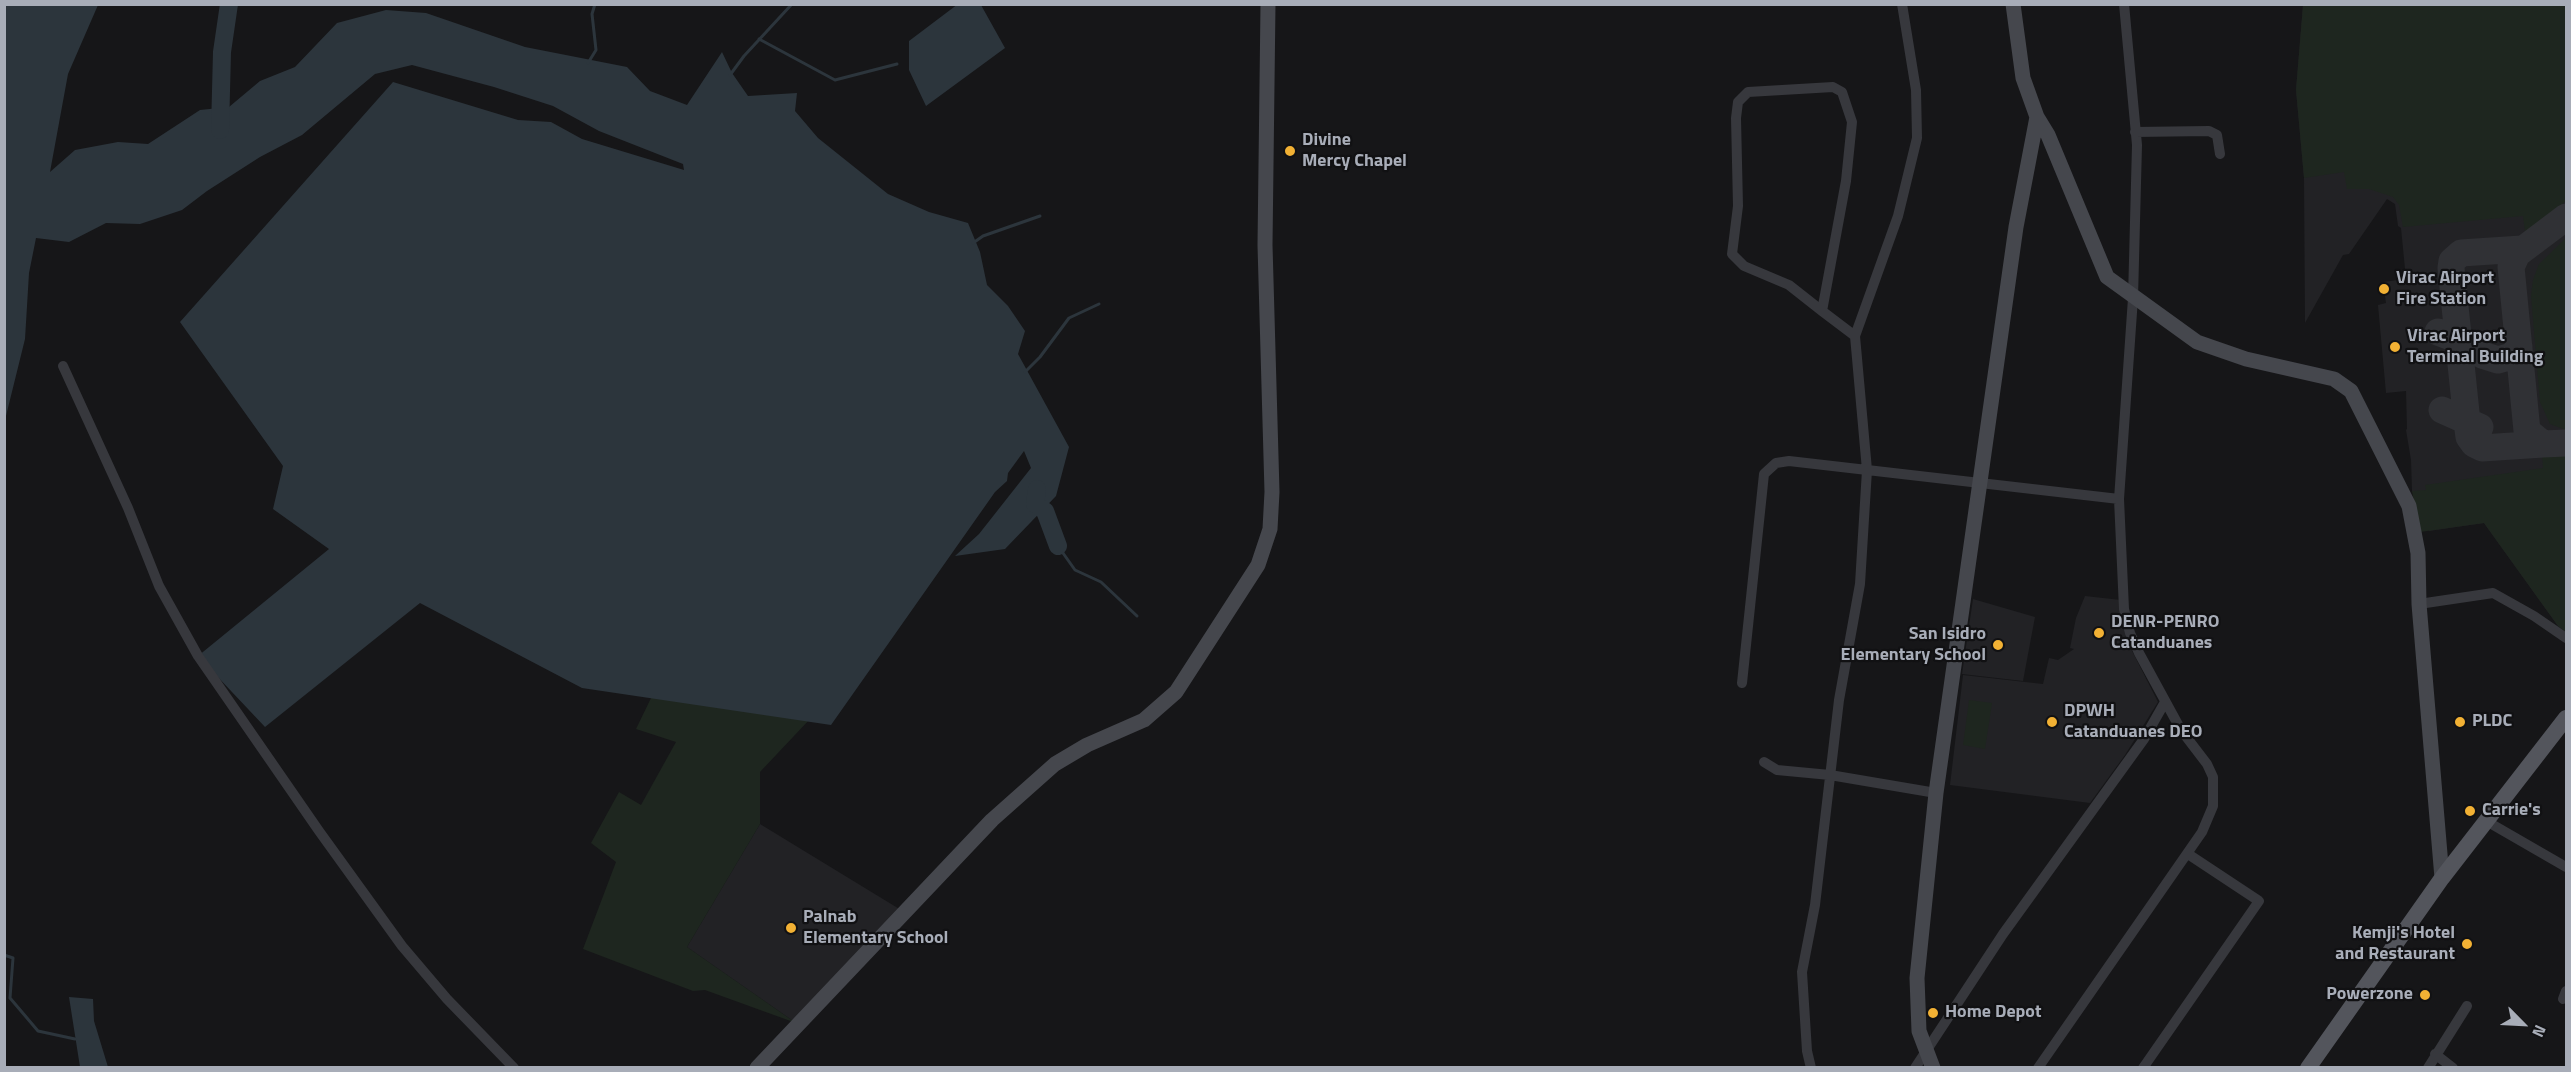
<!DOCTYPE html>
<html>
<head>
<meta charset="utf-8">
<style>
	body { margin:0 }
	#map { position:relative; width:2571px; height:1072px; overflow:hidden; background:#161618; font-family:"Titillium Web",sans-serif }
	canvas { display:block }
	.frame { position:absolute; inset:0; border:6px solid #a8adb8; pointer-events:none }
	.north { position:absolute; left:2493px; top:994px; width:60px; height:60px; -webkit-text-stroke:4px #111113; paint-order:stroke; rotate:114deg; font-size:16px; font-weight:700; line-height:24px; text-align:center; color:#a8adb8 }
	.north::after { content:''; display:block; margin:auto; width:21px; height:27px; background:#a8adb8; clip-path:polygon(50% 0,100% 100%,50% 72%,0 100%) }
</style>
</head>
<body>
<div id="map">
<canvas width="2571" height="1072"></canvas>
<div class="frame"></div>
<div class="north">N</div>
</div>
<script>
const ctx = document.querySelector('canvas').getContext('2d');
ctx.lineJoin = 'round';
function paint(path, color) { ctx.fillStyle = color; ctx.fill(path, 'evenodd'); }
const shape = rows => new Path2D(rows.map(r => 'M' + r).join(''));
function stroke(path, color, width, dash) { ctx.strokeStyle = color; ctx.lineWidth = width; ctx.lineCap = dash ? 'butt' : 'round'; ctx.setLineDash(dash || []); ctx.stroke(path); }
function write(font, color, halo, rows, align = 'center') {
  ctx.font = font + ' "Titillium Web",sans-serif'; ctx.lineWidth = 4.5; ctx.setLineDash([]); ctx.textBaseline = 'middle'; ctx.strokeStyle = halo; ctx.fillStyle = color; for (const [text, x, y, turn = 0] of rows) {
    ctx.save(); ctx.translate(x, y); ctx.rotate((+turn || 0) * Math.PI / 180); ctx.textAlign = isNaN(turn) ? turn : align; if (halo) ctx.strokeText(text, 0, 0); ctx.fillText(text, 0, 0); ctx.restore();
  }
}
paint(shape([
	[2303,5,2566,5,2566,632,2558,626,2484,523,2429,531,2412,491,2411,460,2406,430,2407,429,2406,391,2386,393,2378,305,2386,303,2383,282,2406,279,2401,228,2398,226,2395,204,2387,199,2349,254,2343,255,2305,323,2304,178,2296,90],
	[2085,596,2121,600,2129,645,2158,702,2125,755,2090,803,1950,785,1963,675,2043,684,2049,658,2058,660,2074,649,2070,648,2076,618],
	[1973,599,2035,617,2023,681,1962,674],
	[760,824,901,910,796,1023,687,947]
]), '#222225');
paint(shape([
	[2303,5,2566,5,2566,201,2525,232,2523,216,2403,227,2399,205,2393,197,2369,189,2347,189,2344,172,2304,178,2296,90],
	[2566,238,2566,430,2550,424,2540,402,2531,296,2533,280,2539,264],
	[2566,453,2566,632,2558,626,2484,523,2420,532,2412,491,2426,490,2425,485,2543,468,2542,454],
	[652,696,810,719,760,772,760,824,687,947,796,1023,705,990,693,991,583,949,616,862,591,843,619,792,641,805,676,742,636,729],
	[1969,700,1992,703,1985,749,1963,745]
]), '#1e261f');
paint(shape([
	[958,4,981,5,1005,48,926,106,909,70,909,41],
	[5,5,98,5,68,74,50,172,75,150,118,142,148,144,200,110,229,107,260,81,295,67,337,23,386,10,426,13,525,47,627,67,650,91,687,105,722,52,732,73,748,96,797,93,795,111,818,138,888,194,929,212,968,223,980,252,987,285,1008,306,1025,331,1018,354,1069,447,1056,496,1005,549,955,556,979,534,1031,468,1024,451,1008,473,1007,481,995,492,831,725,582,688,420,603,265,727,198,656,329,549,273,509,283,466,180,322,393,82,518,120,551,122,582,139,684,170,683,164,599,131,553,106,494,87,412,65,375,74,302,135,260,157,207,191,182,210,140,224,106,223,69,242,36,238,29,273,25,339,5,420],
	[69,997,93,999,94,1021,108,1067,80,1067]
]), '#2c353c');
stroke(shape([
	[759,39,835,80,897,64],
	[588,63,596,50,592,14,595,4],
	[730,75,744,56,792,4],
	[973,243,983,236,1040,216],
	[1025,372,1040,357,1069,318,1099,304],
	[1058,546,1075,570,1101,582,1137,616],
	[4,955,13,958,10,998,38,1031,75,1039]
]), '#2c353c', 3);
stroke(shape([
	[220,130,222,52,229,4],
	[1037,489,1035,504,1045,511,1058,546]
]), '#2c353c', 18);
stroke(shape([
	[2566,217,2517,254,2511,267,2527,431,2543,444,2566,443],
	[2522,249,2461,253,2452,261,2451,268,2467,422,2469,437,2474,444,2482,448,2543,444],
	[2438,332,2475,346,2482,355,2498,360,2512,356,2519,347],
	[2442,410,2480,427]
]), '#303135', 27);
stroke(shape([
	[2135,132,2209,131,2217,135,2220,154],
	[1822,311,1846,181,1852,122,1842,92,1833,87,1748,92,1738,102,1736,118,1738,206,1732,254,1744,266,1789,285,1822,311,1855,336],
	[63,366,128,508,159,586,198,656,319,831,402,946,447,999,514,1068],
	[2419,604,2493,593,2534,616,2566,638],
	[1742,683,1764,474,1776,463,1789,461,2119,499],
	[1764,762,1777,770,1830,775,1936,793],
	[2488,822,2566,867],
	[2563,999,2566,991],
	[2435,1054,2453,1068],
	[1811,1068,1807,1051,1802,972,1815,905,1839,700,1860,584,1867,470,1855,336,1898,216,1917,138,1916,90,1902,4],
	[1915,1068,2003,934,2144,739,2165,702],
	[2038,1068,2202,832,2213,806,2213,777,2207,764,2181,730,2139,653,2130,633,2124,609,2119,499,2133,298,2137,145,2124,4],
	[2143,1068,2259,901,2188,854],
	[2428,1068,2467,1006]
]), '#37383d', 10);
stroke(shape([
	[2013,4,2023,78,2037,117,2048,135,2107,277,2197,342,2246,359,2334,379,2351,391,2409,506,2418,553,2419,604,2442,878],
	[757,1068,992,820,1055,764,1087,745,1144,720,1176,692,1258,565,1270,529,1272,492,1265,245,1268,4],
	[1933,1068,1919,1031,1917,978,1936,793,2016,227,2037,117]
]), '#45474d', 15);
stroke(shape([
	[2308,1068,2442,878,2566,718]
]), '#53555c', 16);
for (const [x, y, r, color] of [
	[1290,151,6,"#f2b134"],
	[2384,289,6,"#f2b134"],
	[2395,347,6,"#f2b134"],
	[2099,633,6,"#f2b134"],
	[1998,645,6,"#f2b134"],
	[2052,722,6,"#f2b134"],
	[2460,722,6,"#f2b134"],
	[2470,811,6,"#f2b134"],
	[791,928,6,"#f2b134"],
	[2467,944,6,"#f2b134"],
	[2425,995,6,"#f2b134"],
	[1933,1013,6,"#f2b134"]
]) { const dot = new Path2D(); dot.arc(x, y, r, 0, 2 * Math.PI); ctx.fillStyle = color; ctx.fill(dot); stroke(dot, '#111113', 2); }
write('bold 18px', '#a8adb8', '#111113', [
	["Divine",1302,141],
	["Mercy Chapel",1302,162],
	["Virac Airport",2396,279],
	["Fire Station",2396,300],
	["Virac Airport",2407,337],
	["Terminal Building",2407,358],
	["DENR-PENRO",2111,623],
	["Catanduanes",2111,644],
	["San Isidro",1986,635,"right"],
	["Elementary School",1986,656,"right"],
	["DPWH",2064,712],
	["Catanduanes DEO",2064,733],
	["PLDC",2472,722],
	["Carrie's",2482,811],
	["Palnab",803,918],
	["Elementary School",803,939],
	["Kemji's Hotel",2455,934,"right"],
	["and Restaurant",2455,955,"right"],
	["Powerzone",2413,995,"right"],
	["Home Depot",1945,1013]
], 'left');
</script>
</body>
</html>
